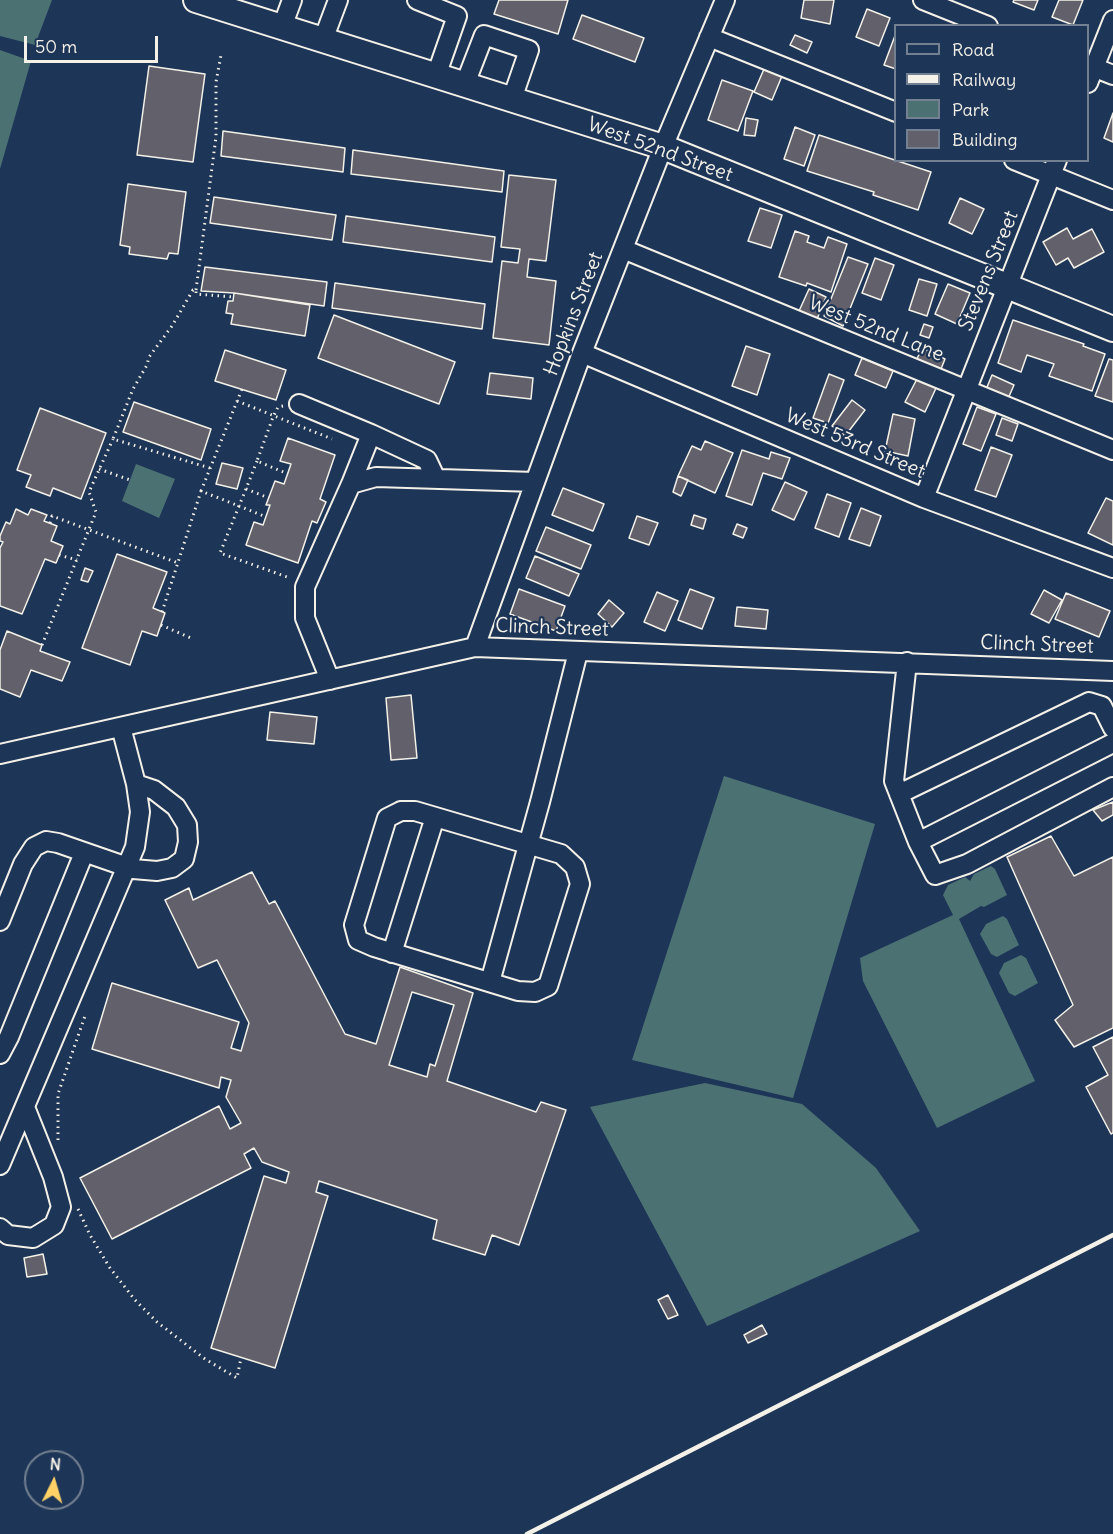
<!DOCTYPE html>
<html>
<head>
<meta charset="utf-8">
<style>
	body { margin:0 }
	#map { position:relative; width:1113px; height:1534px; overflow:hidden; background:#1d3557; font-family:Delius,sans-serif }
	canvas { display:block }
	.legend { position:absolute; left:894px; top:24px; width:195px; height:138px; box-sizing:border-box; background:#1d3557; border:2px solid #738091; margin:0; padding:8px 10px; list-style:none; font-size:18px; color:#f4f1e8 }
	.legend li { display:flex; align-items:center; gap:12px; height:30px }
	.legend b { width:30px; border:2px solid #738091 }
	.north { position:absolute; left:24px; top:1450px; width:60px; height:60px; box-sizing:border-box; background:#1d3557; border:2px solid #738091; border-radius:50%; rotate:5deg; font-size:16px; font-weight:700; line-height:24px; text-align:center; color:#f4f1e8 }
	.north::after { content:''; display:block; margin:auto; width:21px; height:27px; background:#ffd166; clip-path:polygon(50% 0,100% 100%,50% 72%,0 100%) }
	.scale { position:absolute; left:24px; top:36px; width:134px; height:27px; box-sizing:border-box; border:3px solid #f4f1e8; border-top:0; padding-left:8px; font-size:18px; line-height:21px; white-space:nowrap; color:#f4f1e8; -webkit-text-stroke:4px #1d3557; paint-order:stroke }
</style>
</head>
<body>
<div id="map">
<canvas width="1113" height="1534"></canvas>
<ul class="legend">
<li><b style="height:8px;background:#1d3557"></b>Road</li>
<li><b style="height:8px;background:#f4f1e8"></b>Railway</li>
<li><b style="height:16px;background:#4c7173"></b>Park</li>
<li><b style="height:16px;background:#62616b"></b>Building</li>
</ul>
<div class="north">N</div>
<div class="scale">50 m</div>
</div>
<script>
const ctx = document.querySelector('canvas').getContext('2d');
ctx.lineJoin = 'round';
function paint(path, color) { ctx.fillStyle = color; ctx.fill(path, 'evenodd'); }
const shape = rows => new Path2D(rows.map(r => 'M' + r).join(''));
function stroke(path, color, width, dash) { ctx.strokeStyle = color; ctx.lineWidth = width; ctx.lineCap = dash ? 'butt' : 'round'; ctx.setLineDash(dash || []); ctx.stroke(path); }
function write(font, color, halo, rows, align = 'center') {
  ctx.font = font + ' Delius,sans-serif'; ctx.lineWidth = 4.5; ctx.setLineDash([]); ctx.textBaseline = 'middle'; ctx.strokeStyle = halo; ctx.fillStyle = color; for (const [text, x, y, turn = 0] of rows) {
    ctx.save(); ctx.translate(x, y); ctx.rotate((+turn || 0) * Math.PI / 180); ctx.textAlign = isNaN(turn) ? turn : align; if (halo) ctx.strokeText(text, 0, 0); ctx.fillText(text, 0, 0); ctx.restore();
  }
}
paint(shape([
	[0,0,52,0,35,45,0,36],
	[0,50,31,61,0,169],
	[136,464,175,479,159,518,122,501],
	[724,776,875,824,793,1098,632,1060],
	[991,866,995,869,1007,895,984,907,981,906,959,919,1035,1081,937,1128,863,981,860,958,953,915,943,895,948,885,965,877,970,881,974,874],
	[1003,916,1007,919,1019,945,997,957,991,954,980,934,986,924],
	[1021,955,1026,958,1038,983,1015,996,1009,993,999,973,1004,963],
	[705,1083,802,1104,876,1168,920,1231,707,1326,590,1107]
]), '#4c7173');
const building = shape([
	[499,0,568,0,558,34,494,14,499,0],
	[804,0,834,0,830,24,801,18,804,0],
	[1014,0,1038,0,1034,10,1013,2,1014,0],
	[1059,0,1083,0,1073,25,1052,17,1059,0],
	[867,9,890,18,879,46,856,37,867,9],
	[582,15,644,38,635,62,573,39,582,15],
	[896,33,896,69,884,65,896,33],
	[795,35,812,42,807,53,790,45,795,35],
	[149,66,205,74,193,162,137,155,149,66],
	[764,69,782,76,772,100,754,92,764,69],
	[722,80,753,91,738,131,708,120,722,80],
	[1113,113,1113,142,1104,138,1113,113],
	[746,118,758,120,755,136,744,135,746,118],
	[795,127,815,135,804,166,784,159,795,127],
	[223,131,345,148,343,172,221,156,223,131],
	[819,135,931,172,918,210,873,195,874,192,807,171,819,135],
	[353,150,504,171,502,192,351,174,353,150],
	[509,175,556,180,546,261,529,259,527,277,556,281,549,345,493,338,502,261,518,263,520,249,501,247,509,175],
	[128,184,186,192,178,254,169,253,167,259,129,254,130,247,120,245,128,184],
	[214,197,336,215,332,240,210,223,214,197],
	[960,198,984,209,972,234,949,223,960,198],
	[760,208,782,215,771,248,748,241,760,208],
	[346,216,495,237,492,262,343,242,346,216],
	[1067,228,1073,239,1092,229,1104,252,1074,268,1068,258,1056,265,1043,242,1067,228],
	[795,231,809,236,807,242,824,248,828,237,847,244,831,292,807,283,806,286,779,277,795,231],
	[848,257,868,264,843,326,824,316,848,257],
	[875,258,894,265,881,300,862,293,875,258],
	[205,267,327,282,324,306,234,293,201,291,205,267],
	[919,279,937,284,927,316,909,310,919,279],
	[335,283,485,304,482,329,332,308,335,283],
	[948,284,970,293,957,324,935,314,948,284],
	[809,289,826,297,817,319,799,311,809,289],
	[234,293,310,305,305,336,231,324,233,314,226,313,228,301,233,301,234,293],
	[334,315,455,362,439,404,318,358,334,315],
	[1013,320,1084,344,1083,346,1105,354,1092,391,1049,376,1054,364,1027,355,1021,372,998,363,1013,320],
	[924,324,933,327,929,338,920,335,924,324],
	[746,346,770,354,757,395,732,386,746,346],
	[922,348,945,359,939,374,915,363,922,348],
	[225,350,286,370,276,400,215,381,225,350],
	[862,358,893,371,886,388,855,375,862,358],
	[1109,359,1113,360,1113,402,1095,396,1109,359],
	[490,373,533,378,531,399,487,394,490,373],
	[829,374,844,380,828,423,813,418,829,374],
	[992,375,1014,385,1007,401,985,392,992,375],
	[918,377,937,386,925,412,905,402,918,377],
	[852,400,865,410,845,436,832,426,852,400],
	[134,402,211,429,201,460,123,432,134,402],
	[977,407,996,414,981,451,963,444,977,407],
	[40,408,106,433,81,499,53,488,50,496,26,487,31,475,17,470,40,408],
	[893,414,915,419,908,456,885,451,893,414],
	[1002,418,1018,424,1012,441,996,435,1002,418],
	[288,438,335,455,320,499,326,502,317,523,312,521,298,563,246,545,254,522,263,525,270,505,266,505,275,481,284,484,291,464,280,461,288,438],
	[705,441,733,453,715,493,678,476,692,446,701,450,705,441],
	[991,447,1012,455,996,497,975,490,991,447],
	[742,450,769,459,771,452,790,458,782,479,763,473,752,505,726,496,742,450],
	[222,463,243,468,237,489,216,484,222,463],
	[678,476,688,480,681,496,673,492,678,476],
	[785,482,807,492,794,520,772,510,785,482],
	[563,488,604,504,593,531,552,515,563,488],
	[827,494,851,503,839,537,815,528,827,494],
	[1106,498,1113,501,1113,545,1088,533,1106,498],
	[861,508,881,516,870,546,849,539,861,508],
	[16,509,28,515,31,509,47,515,44,521,57,526,51,541,63,546,56,563,45,559,22,614,0,606,0,548,3,542,0,541,0,536,6,522,10,524,16,509],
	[694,515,706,519,703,529,691,525,694,515],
	[637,516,658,523,649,545,629,538,637,516],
	[737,524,747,528,743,538,733,534,737,524],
	[546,527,591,545,581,569,536,551,546,527],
	[117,554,167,572,153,608,165,613,157,636,142,631,130,665,82,648,117,554],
	[535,556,579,574,569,596,526,578,535,556],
	[85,568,93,571,88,582,81,580,85,568],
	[519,589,565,606,556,631,510,614,519,589],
	[690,589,714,598,702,629,678,620,690,589],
	[1044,590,1062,600,1049,623,1031,614,1044,590],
	[657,592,678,601,665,631,644,622,657,592],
	[1066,593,1110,611,1099,637,1055,619,1066,593],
	[609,600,624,613,612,627,598,614,609,600],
	[737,607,768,610,766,629,735,626,737,607],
	[7,631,42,645,40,651,70,662,62,681,31,670,20,697,0,689,0,650,7,631],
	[411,695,417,758,391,760,386,698,411,695],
	[270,712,317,717,314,744,267,740,270,712],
	[1113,802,1113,815,1102,821,1093,810,1113,802],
	[1051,836,1074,876,1113,857,1113,1028,1074,1047,1055,1020,1073,1005,1007,857,1051,836],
	[252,872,269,904,275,901,345,1034,376,1044,400,967,473,993,447,1081,536,1112,541,1102,566,1110,519,1245,492,1235,485,1255,433,1239,437,1220,319,1181,316,1192,328,1196,275,1368,211,1348,264,1176,286,1183,289,1172,262,1162,254,1148,244,1154,251,1168,112,1239,80,1178,219,1106,230,1129,241,1123,226,1097,231,1080,221,1077,219,1088,92,1049,112,983,239,1022,231,1048,241,1051,249,1023,217,960,198,968,165,900,189,888,193,900,252,872],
	[412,992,454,1005,435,1066,430,1064,427,1077,389,1065,412,992],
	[1113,1037,1113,1133,1111,1134,1086,1087,1108,1075,1093,1047,1113,1037],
	[43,1254,47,1274,27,1277,24,1258,43,1254],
	[668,1295,678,1315,668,1319,658,1300,668,1295],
	[762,1325,767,1334,748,1343,744,1335,762,1325]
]);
paint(building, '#62616b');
stroke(building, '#f4f1e8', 1.5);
const minor = shape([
	[417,0,457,16,436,76],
	[923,0,988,26],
	[282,27,292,0],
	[709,37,896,112],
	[323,40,338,0],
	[1088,65,1113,75],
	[1088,83,1113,20],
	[465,84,484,35,529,50,512,99],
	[1014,160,1113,200],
	[623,249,1113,450],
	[582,353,924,498,1113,568],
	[299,404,371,434],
	[351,484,371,434,427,460,436,479],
	[924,498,1057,160],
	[475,647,582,353,663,147,725,0],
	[907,662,894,781,918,842,935,875,967,864,1113,787],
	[330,680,305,618,305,587,351,484,376,477,535,482],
	[0,754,475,647,1113,671],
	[899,794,1089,702,1102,706,1113,728],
	[401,811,415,811,561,854,575,867,580,884,548,986,535,992,518,991,374,947,358,940,354,925,387,818,401,811],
	[918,842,1113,743],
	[0,921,23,864,34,847,46,841,58,843,133,869,157,871,172,868,184,859,188,842,187,825,176,807,154,790,136,784],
	[392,953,435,817],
	[490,982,540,802,578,652],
	[0,1054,9,1037,84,853],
	[0,1165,135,847,140,812,136,784,121,727],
	[0,1228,8,1235,33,1238,54,1225,61,1207,53,1177,25,1107]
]);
const major = shape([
	[196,0,663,147,1113,329]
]);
stroke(minor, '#f4f1e8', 22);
stroke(major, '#f4f1e8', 28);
stroke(shape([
	[196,290,216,137,216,82,221,55],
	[237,401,332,439],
	[283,406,278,407,273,417,257,461,288,474],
	[257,461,246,489,269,498],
	[210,468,113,439,133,389,147,365,149,357,172,326,193,290,196,290,196,294,234,297],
	[99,469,130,480],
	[246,489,239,506,266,517],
	[201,491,242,389],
	[50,523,52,516,178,563],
	[59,555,77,560],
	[162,612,201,491,239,506,220,553,290,578],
	[161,625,191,638],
	[42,645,96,512,89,492,113,439],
	[58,1140,58,1094,86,1013],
	[78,1209,90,1235,110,1268,135,1300,157,1322,205,1359,237,1378,241,1358]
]), '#f4f1e8', 3, [1.5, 4.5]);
stroke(minor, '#1d3557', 18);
stroke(major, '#1d3557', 24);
stroke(shape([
	[527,1534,1113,1235]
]), '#f4f1e8', 4.5);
write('20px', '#f4f1e8', '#1d3557', [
	["West 52nd Street",660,150,20],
	["Stevens Street",989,271,-68],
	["Hopkins Street",574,314,-69],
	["West 52nd Lane",876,329,22],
	["West 53rd Street",855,444,23],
	["Clinch Street",552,628,2],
	["Clinch Street",1037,645,2]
]);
</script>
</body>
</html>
